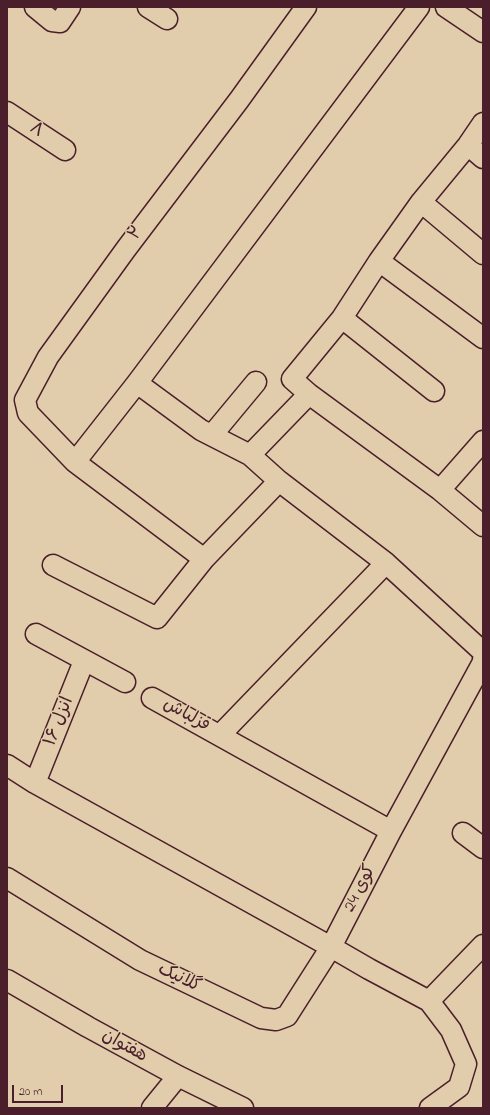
<!DOCTYPE html>
<html>
<head>
<meta charset="utf-8">
<style>
	body { margin:0 }
	#map { position:relative; width:490px; height:1115px; overflow:hidden; background:#e1cdab; font-family:"Indie Flower",sans-serif }
	canvas { display:block }
	.frame { position:absolute; inset:0; border:8px solid #4a1f2b; pointer-events:none }
	.scale { position:absolute; left:12px; top:1085px; width:51px; height:18px; box-sizing:border-box; border:2px solid #4a1f2b; border-top:0; padding-left:5px; font-size:12px; line-height:14px; white-space:nowrap; color:#4a1f2b; -webkit-text-stroke:3px #e1cdab; paint-order:stroke }
</style>
</head>
<body>
<div id="map">
<canvas width="490" height="1115"></canvas>
<div class="frame"></div>
<div class="scale">20 m</div>
</div>
<script>
const ctx = document.querySelector('canvas').getContext('2d');
ctx.lineJoin = 'round';
const shape = rows => new Path2D(rows.map(r => 'M' + r).join(''));
function stroke(path, color, width, dash) { ctx.strokeStyle = color; ctx.lineWidth = width; ctx.lineCap = dash ? 'butt' : 'round'; ctx.setLineDash(dash || []); ctx.stroke(path); }
function write(font, color, halo, rows, align = 'center') {
  ctx.font = font + ' "Indie Flower","Playpen Sans Arabic",sans-serif'; ctx.lineWidth = 3; ctx.setLineDash([]); ctx.textBaseline = 'middle'; ctx.strokeStyle = halo; ctx.fillStyle = color; for (const [text, x, y, turn = 0] of rows) {
    ctx.save(); ctx.translate(x, y); ctx.rotate((+turn || 0) * Math.PI / 180); ctx.textAlign = isNaN(turn) ? turn : align; if (halo) ctx.strokeText(text, 0, 0); ctx.fillText(text, 0, 0); ctx.restore();
  }
}
const minor = shape([
	[35,7,52,21,60,22,70,7],
	[148,7,167,19],
	[446,7,483,32],
	[7,112,65,150],
	[483,123,468,145,421,202,379,261,342,318,292,379,309,394,440,490,483,526],
	[468,145,483,158],
	[421,202,483,254],
	[379,261,483,338],
	[342,318,434,391],
	[137,383,201,430,250,455],
	[309,394,250,455,279,481,386,563,483,652],
	[212,435,256,382],
	[75,462,28,413,25,400,48,357,126,249,239,100,306,7],
	[279,481,204,559,75,462,137,383,419,7],
	[440,490,483,441],
	[53,565,157,618,204,559],
	[36,634,125,682],
	[152,698,391,831,483,662,483,659],
	[220,735,386,563],
	[7,765,35,783,331,947,369,969,429,1001,451,1030,466,1064,459,1087,430,1108],
	[35,783,84,661],
	[463,833,483,848],
	[7,878,140,960,261,1018,276,1020,287,1016,331,947,391,831],
	[7,980,88,1027,178,1076,243,1108],
	[429,1001,483,945],
	[152,1108,178,1076]
]);
stroke(minor, '#4a1f2b', 23);
stroke(minor, '#e1cdab', 20);
write('18px', '#4a1f2b', '#e1cdab', [
	["۸",36,131,33],
	["۲",137,234,-53],
	["قزلباش",186,716,29],
	["۱۶ انزل",60,722,-68],
	["کوی 24",361,889,-63],
	["گلانیک",179,979,26],
	["هفتوان",124,1047,29]
]);
</script>
</body>
</html>
